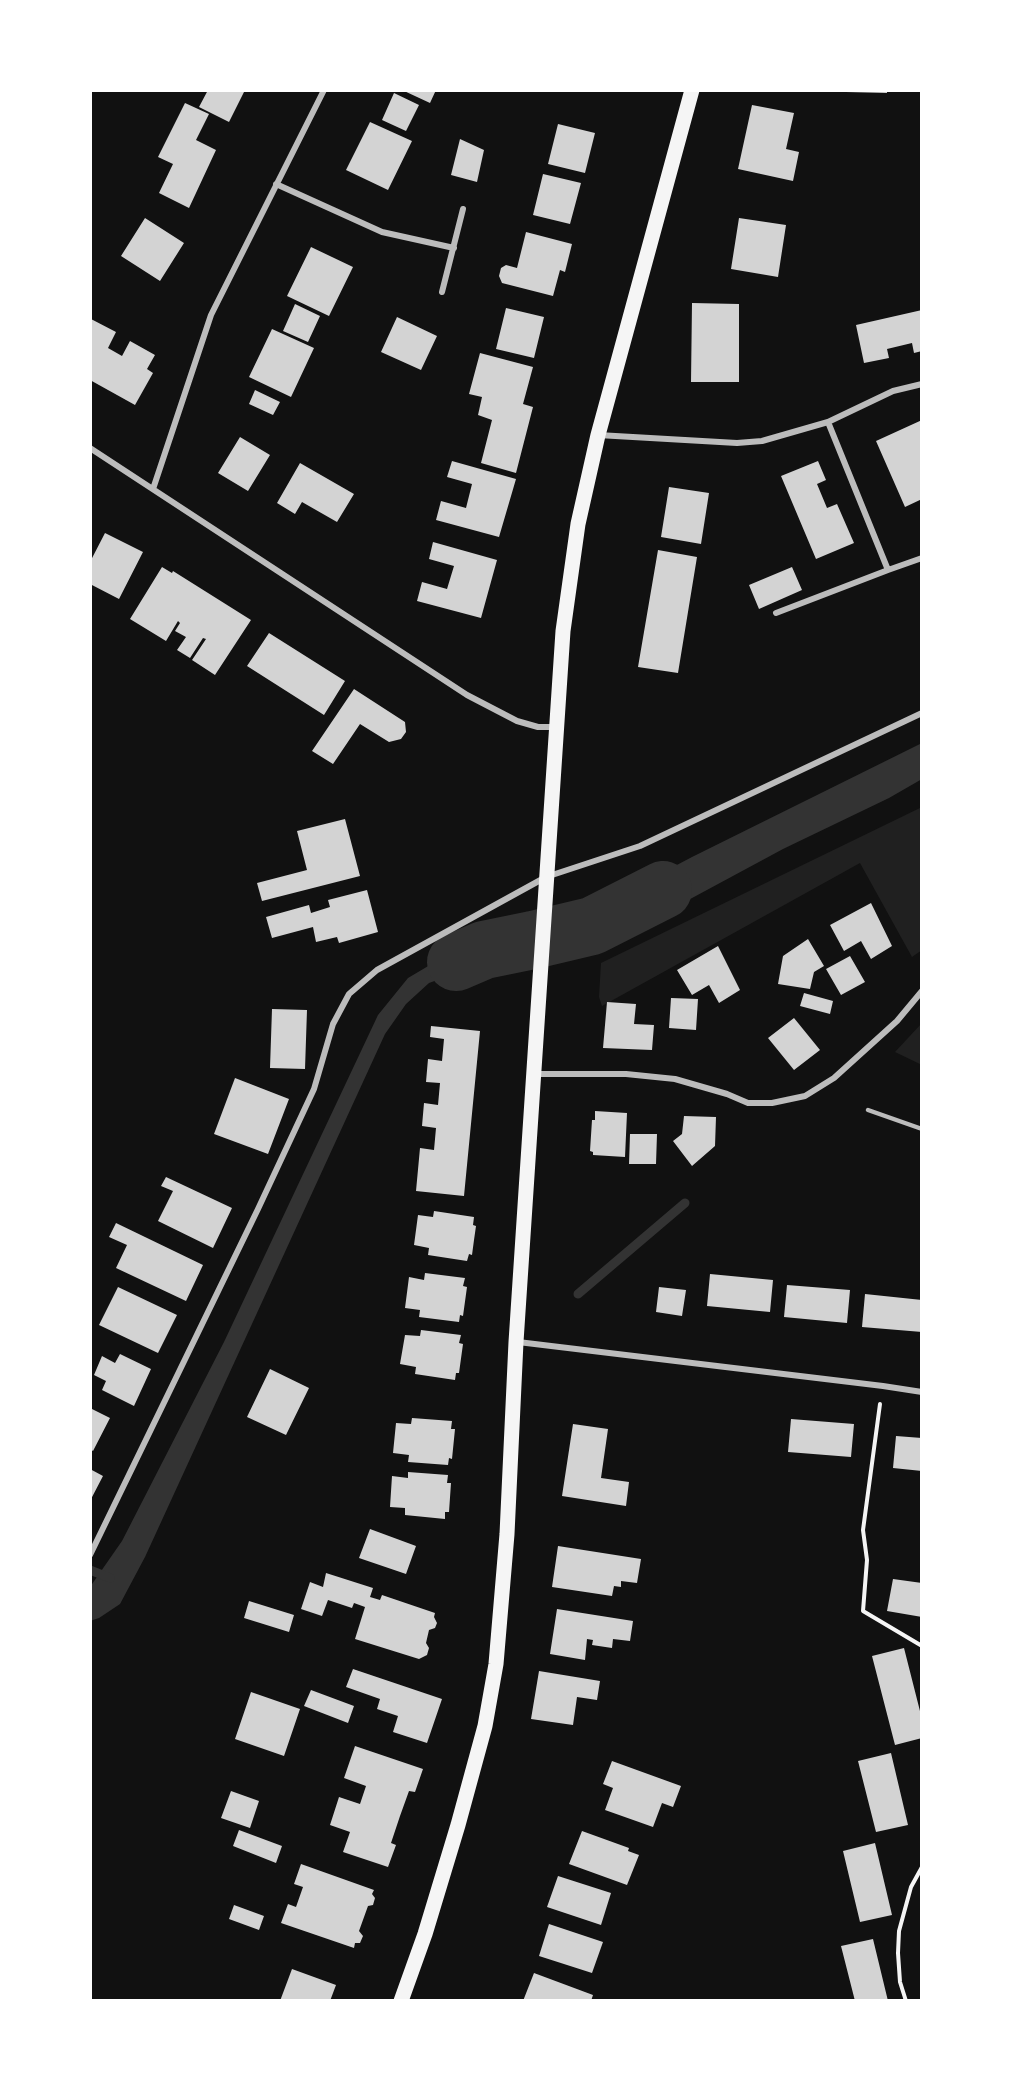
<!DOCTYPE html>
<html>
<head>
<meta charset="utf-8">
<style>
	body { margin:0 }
	#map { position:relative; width:1012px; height:2091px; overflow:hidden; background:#111; font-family:Barlow,sans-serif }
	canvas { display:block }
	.frame { position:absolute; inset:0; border:92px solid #fff; pointer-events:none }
</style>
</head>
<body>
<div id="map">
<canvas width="1012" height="2091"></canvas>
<div class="frame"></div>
</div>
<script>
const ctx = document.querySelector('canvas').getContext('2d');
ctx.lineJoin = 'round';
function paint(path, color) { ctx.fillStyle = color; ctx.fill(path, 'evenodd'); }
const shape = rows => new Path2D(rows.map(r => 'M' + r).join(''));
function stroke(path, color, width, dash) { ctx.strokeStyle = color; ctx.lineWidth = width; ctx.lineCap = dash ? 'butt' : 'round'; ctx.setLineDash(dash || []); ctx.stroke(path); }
paint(shape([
	[922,807,922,950,912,957,860,863,602,1006,599,997,601,963],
	[922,1023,922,1065,895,1052]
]), '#202020');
paint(shape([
	[922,743,922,779,889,798,783,849,616,939,601,945,590,946,594,905,603,904,692,857],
	[534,925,533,957,465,970,429,983,406,1004,385,1034,145,1557,120,1604,99,1618,90,1621,90,1587,122,1541,224,1342,378,1015,408,978,467,943]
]), '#333');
stroke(shape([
	[578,1294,685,1203],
	[90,1570,110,1578]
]), '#333', 9);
stroke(shape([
	[456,962,484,950,533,940,592,926,663,890]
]), '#333', 58);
paint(shape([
	[208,90,245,90,229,122,199,107],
	[402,90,436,90,430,103],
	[847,90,887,90,887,93,846,92],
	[394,93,419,105,406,131,382,120],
	[185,103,209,114,196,140,216,150,189,208,159,193,173,164,158,157],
	[752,105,794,113,786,149,799,152,793,181,738,169],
	[370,122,412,141,388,190,346,170],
	[558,124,595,133,585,173,548,164],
	[460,139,484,150,477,182,451,175],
	[543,174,581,183,570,224,533,215],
	[145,218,184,243,160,281,121,256],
	[739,218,786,225,778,277,731,269],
	[526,232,572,244,565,272,560,270,553,296,502,283,499,276,501,268,506,265,517,268],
	[311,247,353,267,329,316,287,296],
	[692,303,739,304,739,382,691,382],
	[295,304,320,316,308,342,283,331],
	[506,308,544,317,534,358,496,349],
	[922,310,922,351,914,353,912,343,887,349,889,358,864,363,856,325],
	[397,317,437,336,421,370,381,352],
	[91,319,116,332,108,348,122,356,130,341,155,355,147,369,153,373,135,405,90,380],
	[272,329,314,348,291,397,249,377],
	[480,353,533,367,523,404,533,407,516,473,481,463,492,420,478,415,482,397,469,394],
	[255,390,280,402,273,415,249,404],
	[922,420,922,499,905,507,876,441],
	[240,437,270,455,248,491,218,473],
	[452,461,516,479,499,537,436,520,441,501,466,508,472,484,447,477],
	[818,461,826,480,817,484,827,508,837,504,854,543,816,559,781,476],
	[300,463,354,494,337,522,302,502,295,514,277,503],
	[669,487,709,493,701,544,661,537],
	[105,533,143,552,119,599,90,584,90,562],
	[433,542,497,560,481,618,417,601,422,582,447,589,454,566,429,559],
	[658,550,697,557,678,673,638,667],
	[162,567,172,573,173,571,251,620,215,675,192,660,206,639,203,638,190,658,177,650,186,637,175,631,180,623,178,621,166,641,130,619],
	[792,567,802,590,759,609,749,585],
	[269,633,345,681,324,715,247,666],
	[354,689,405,722,406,732,401,739,389,742,360,724,333,764,312,751],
	[345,819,360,876,262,901,257,883,307,870,297,831],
	[367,890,378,932,339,943,337,937,316,942,313,927,272,938,266,917,309,905,311,913,330,907,328,900],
	[871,903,892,946,871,959,861,941,844,951,830,925],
	[808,939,824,966,814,972,810,989,778,984,783,956],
	[718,946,740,990,719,1003,709,985,692,995,677,970],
	[850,956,865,982,841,995,826,969],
	[804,993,833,1001,830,1014,800,1006],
	[671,998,698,999,696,1030,669,1028],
	[607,1002,636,1004,634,1024,654,1025,652,1050,603,1048],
	[272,1009,307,1010,305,1069,270,1068],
	[794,1018,820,1050,794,1070,768,1038],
	[431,1026,480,1031,464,1196,416,1191,420,1148,434,1150,436,1128,422,1126,424,1103,438,1105,440,1083,426,1082,428,1059,442,1061,444,1039,430,1037],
	[235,1078,289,1099,268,1154,214,1134],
	[595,1111,627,1113,625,1157,593,1155,593,1152,590,1151,592,1120,595,1120],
	[684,1116,716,1117,715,1146,692,1166,673,1141,682,1134],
	[630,1134,657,1134,656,1164,629,1164],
	[166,1177,232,1208,213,1248,158,1221,173,1191,161,1186],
	[434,1211,474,1217,473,1225,476,1226,474,1240,472,1255,469,1254,467,1261,428,1255,429,1248,414,1245,418,1215,433,1217],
	[116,1223,203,1265,186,1301,116,1268,127,1245,109,1237],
	[425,1273,465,1278,463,1286,467,1287,463,1316,460,1315,459,1322,419,1317,420,1310,405,1308,409,1277,424,1280],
	[710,1274,773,1280,770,1312,707,1306],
	[787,1285,850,1290,847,1323,784,1317],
	[118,1287,177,1315,158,1353,99,1325],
	[659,1287,686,1290,682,1316,656,1312],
	[865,1294,922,1300,922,1332,862,1327],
	[421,1330,461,1335,459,1343,463,1344,459,1373,456,1373,455,1380,415,1374,416,1367,400,1364,405,1335,420,1336],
	[120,1354,151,1369,134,1406,102,1390,106,1381,94,1375,102,1356,115,1363],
	[270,1369,309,1388,286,1435,247,1417],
	[90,1408,110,1418,93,1451,90,1449],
	[412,1418,452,1421,451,1429,455,1429,452,1459,449,1458,448,1465,408,1462,409,1455,393,1453,396,1423,411,1424],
	[791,1419,854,1424,851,1457,788,1452],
	[573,1424,608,1429,601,1478,629,1482,626,1506,562,1496],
	[896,1436,922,1438,922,1471,893,1468],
	[90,1469,103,1476,90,1501],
	[408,1472,448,1475,447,1483,451,1483,449,1512,445,1512,445,1519,405,1515,405,1508,390,1507,392,1476,408,1478],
	[370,1529,416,1546,406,1574,359,1558],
	[558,1546,641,1559,637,1583,621,1581,621,1587,614,1586,612,1596,552,1587],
	[326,1573,373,1588,370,1597,380,1600,382,1595,435,1613,434,1617,437,1623,435,1628,429,1630,426,1643,429,1648,427,1655,419,1659,355,1639,365,1607,354,1603,352,1608,328,1600,322,1616,301,1609,310,1582,323,1587],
	[893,1579,922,1583,922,1617,887,1611],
	[249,1601,294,1615,289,1632,244,1618],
	[557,1609,633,1621,630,1641,613,1639,612,1648,592,1645,593,1640,587,1639,585,1660,550,1654],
	[904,1648,922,1719,922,1738,895,1745,872,1656],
	[353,1669,442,1699,427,1743,393,1732,398,1716,377,1709,380,1699,346,1687],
	[539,1671,600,1681,597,1700,577,1697,573,1725,531,1719],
	[311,1690,354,1706,348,1723,304,1706],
	[251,1692,300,1709,284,1756,235,1739],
	[355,1746,423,1769,415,1792,409,1791,400,1816,391,1843,396,1845,388,1867,343,1852,350,1832,330,1825,339,1797,360,1804,366,1786,344,1778],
	[891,1753,908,1825,876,1832,858,1761],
	[612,1761,681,1786,673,1807,662,1803,653,1827,605,1810,613,1788,603,1784],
	[231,1791,259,1801,250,1828,221,1818],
	[239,1830,282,1846,276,1863,233,1846],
	[582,1831,629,1848,628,1851,639,1855,627,1885,569,1864],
	[875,1843,892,1915,860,1922,843,1851],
	[301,1864,374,1890,372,1894,375,1898,373,1905,368,1906,359,1931,363,1936,360,1943,355,1943,354,1948,281,1923,288,1904,296,1907,303,1887,294,1884],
	[558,1876,611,1893,601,1925,547,1907],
	[234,1905,264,1916,259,1930,229,1919],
	[549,1924,603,1942,592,1973,539,1956],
	[873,1939,888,2001,855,2001,841,1946],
	[292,1969,336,1985,330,2001,280,2001],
	[534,1973,593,1995,591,2001,523,2001]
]), '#d3d3d3');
stroke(shape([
	[880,1404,863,1530,867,1560,863,1611,922,1646],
	[906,2001,900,1982,898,1953,899,1931,911,1887,922,1867]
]), '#f5f5f5', 4);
stroke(shape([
	[868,1110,922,1129]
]), '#bcbcbc', 4.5);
stroke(shape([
	[276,184,382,232,454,248],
	[442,292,463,209],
	[828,422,888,570,922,558],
	[598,435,737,443,762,441,828,422,893,391,922,384],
	[90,448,467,695,517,721,538,727,557,727],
	[153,489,211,315,324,90],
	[776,613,888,570],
	[533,1074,626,1074,675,1079,727,1094,748,1103,772,1103,805,1096,834,1078,897,1021,922,991],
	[518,1342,883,1386,922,1392],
	[90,1555,258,1209,314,1089,333,1024,349,994,377,970,546,877,640,846,922,713]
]), '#bcbcbc', 6);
stroke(shape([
	[401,2001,425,1934,458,1825,485,1726,496,1664,507,1534,516,1342,563,631,578,524,598,435,692,90]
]), '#f5f5f5', 15);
</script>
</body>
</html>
